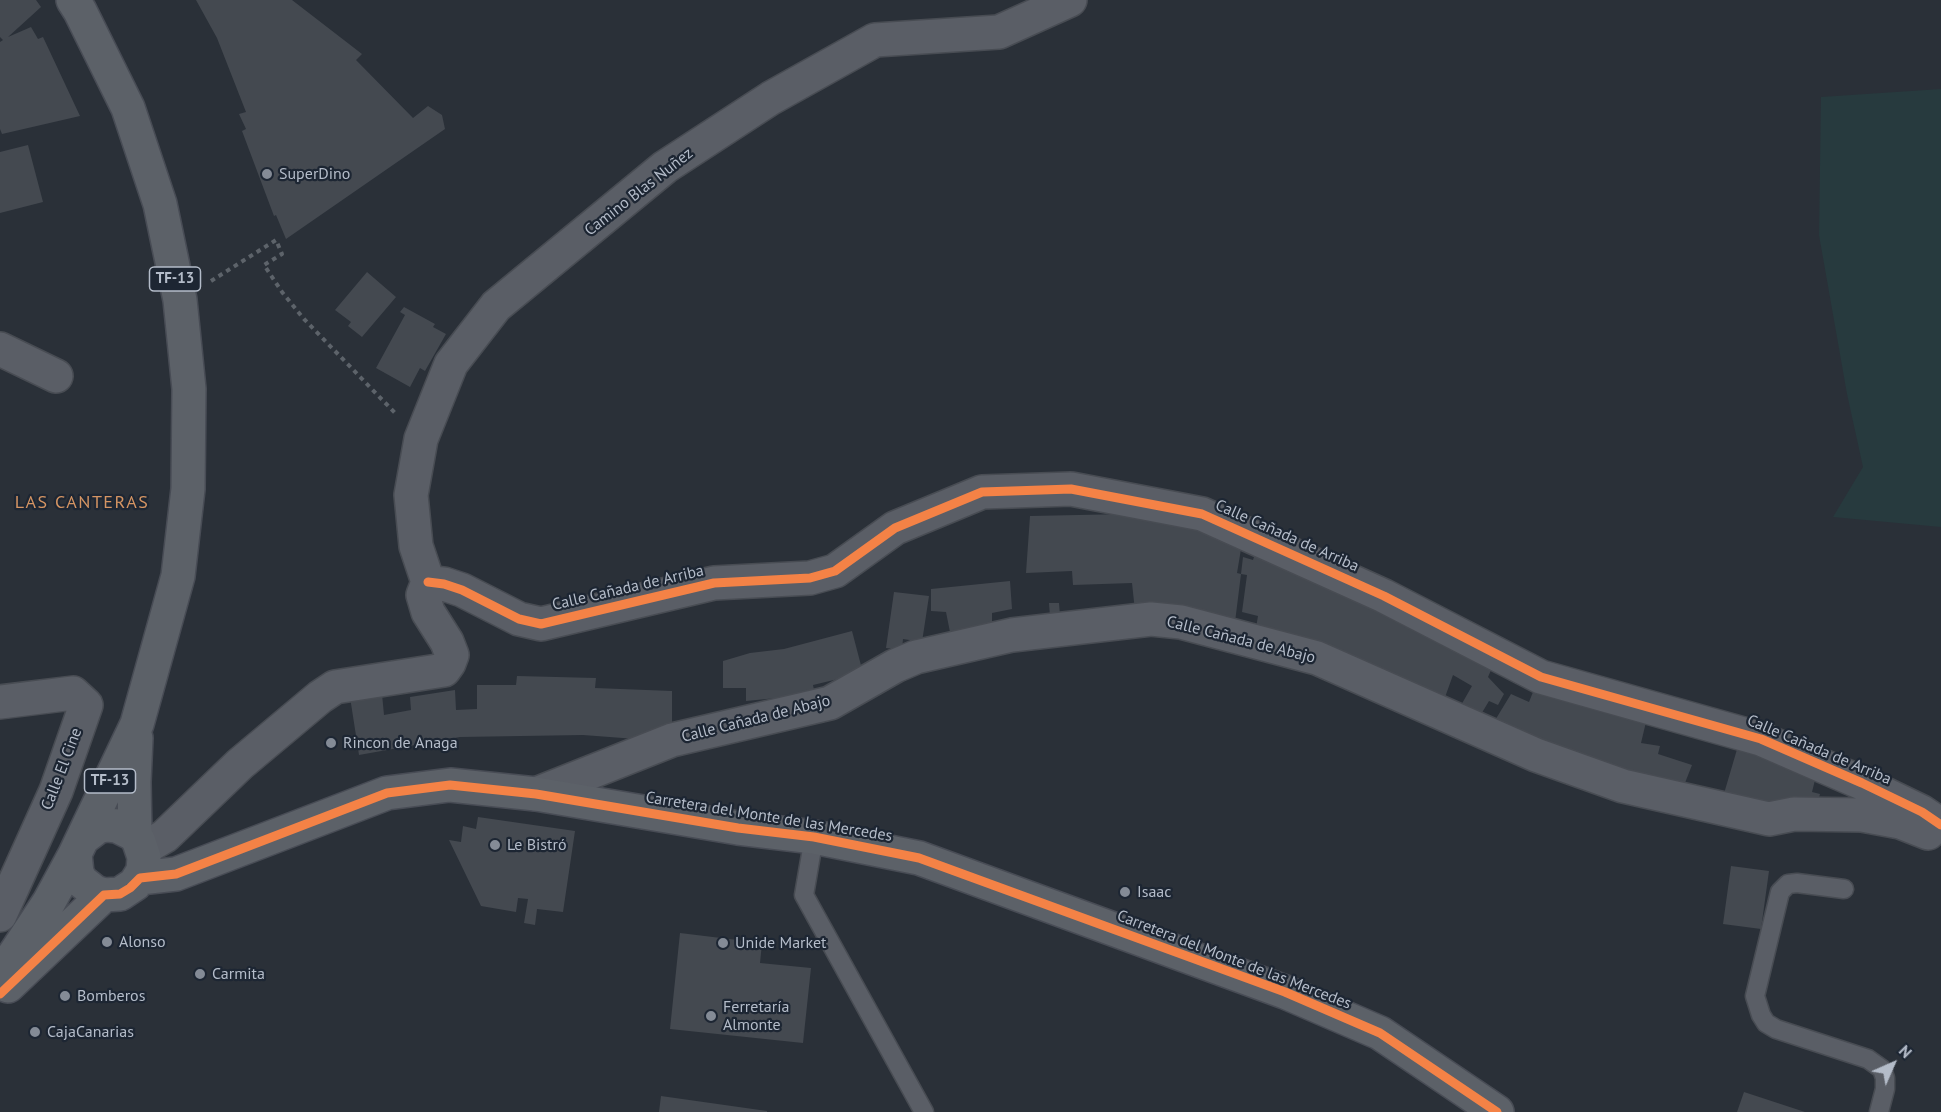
<!DOCTYPE html>
<html>
<head>
<meta charset="utf-8">
<style>
	body { margin:0 }
	#map { position:relative; width:1941px; height:1112px; overflow:hidden; background:#2a3038; font-family:"PT Sans",sans-serif }
	canvas { display:block }
	.north { position:absolute; left:1863px; top:1034px; width:60px; height:60px; -webkit-text-stroke:4px #1d2633; paint-order:stroke; rotate:45deg; font-size:16px; font-weight:700; line-height:24px; text-align:center; color:#b4bcc9 }
	.north::after { content:''; display:block; margin:auto; width:21px; height:27px; background:#b4bcc9; clip-path:polygon(50% 0,100% 100%,50% 72%,0 100%) }
</style>
</head>
<body>
<div id="map">
<canvas width="1941" height="1112"></canvas>
<div class="north">N</div>
</div>
<script>
const ctx = document.querySelector('canvas').getContext('2d');
ctx.lineJoin = 'round';
function paint(path, color) { ctx.fillStyle = color; ctx.fill(path, 'evenodd'); }
const shape = rows => new Path2D(rows.map(r => 'M' + r).join(''));
function stroke(path, color, width, dash) { ctx.strokeStyle = color; ctx.lineWidth = width; ctx.lineCap = dash ? 'butt' : 'round'; ctx.setLineDash(dash || []); ctx.stroke(path); }
function write(font, color, halo, rows, align = 'center') {
  ctx.font = font + ' "PT Sans",sans-serif'; ctx.lineWidth = 4.5; ctx.setLineDash([]); ctx.textBaseline = 'middle'; ctx.strokeStyle = halo; ctx.fillStyle = color; for (const [text, x, y, turn = 0] of rows) {
    ctx.save(); ctx.translate(x, y); ctx.rotate((+turn || 0) * Math.PI / 180); ctx.textAlign = isNaN(turn) ? turn : align; if (halo) ctx.strokeText(text, 0, 0); ctx.fillText(text, 0, 0); ctx.restore();
  }
}
paint(shape([
	[1941,89,1941,527,1833,517,1863,467,1847,394,1819,235,1821,97]
]), '#273a3e');
paint(shape([
	[0,0,36,0,41,7,8,37,31,27,38,39,43,37,80,116,2,134,0,129,0,42,3,40,0,37],
	[196,0,292,0,362,54,356,60,413,118,428,106,442,115,445,129,286,239,276,215,274,216,242,131,246,129,239,114,246,112,217,38],
	[28,145,43,202,0,213,0,152],
	[367,272,396,297,362,337,348,326,351,322,335,310],
	[404,307,435,324,433,327,446,334,425,371,420,368,410,387,376,368,405,315,400,312],
	[1127,514,1161,517,1242,543,1237,573,1241,574,1235,622,1135,611,1132,583,1073,585,1072,571,1026,573,1030,516],
	[1256,551,1288,562,1492,668,1488,677,1504,694,1498,705,1489,701,1480,716,1460,707,1472,686,1453,675,1444,700,1256,628,1258,616,1242,612,1247,575,1241,574,1243,557,1253,560],
	[1010,581,1012,609,992,613,992,628,951,637,946,612,931,611,931,589],
	[894,592,929,596,922,642,903,639,902,650,886,648],
	[1049,603,1059,603,1060,616,1050,617],
	[852,631,863,673,813,685,814,690,787,697,746,701,746,688,723,688,723,661,750,653,784,649],
	[517,676,596,678,595,688,672,691,672,726,636,739,583,735,460,737,359,755,350,697,382,694,384,715,411,710,410,697,455,690,456,710,477,709,477,685,516,685],
	[1535,687,1646,722,1641,743,1660,746,1658,754,1692,765,1683,788,1600,767,1494,722,1511,694,1529,702],
	[1738,746,1816,776,1812,792,1820,794,1818,801,1773,808,1723,797],
	[478,817,575,831,563,912,537,909,535,925,524,923,528,899,518,898,516,912,481,906,449,840,461,842,463,826,476,829],
	[1731,866,1769,871,1761,929,1723,924],
	[680,933,762,943,760,963,811,968,803,1043,670,1029],
	[1744,1092,1805,1112,1737,1112],
	[661,1096,767,1111,767,1112,659,1112]
]), '#444950');
const service = shape([
	[814,837,804,895,924,1112],
	[1844,889,1797,883,1788,884,1780,892,1755,996,1761,1015,1766,1023,1776,1029,1868,1059,1882,1069,1885,1078,1885,1089,1879,1112]
]);
const minor = shape([
	[0,349,56,376],
	[428,582,444,584,462,590,519,619,541,624,714,583,810,578,835,571,895,528,982,492,1071,489,1202,514,1384,596,1541,677,1761,739,1862,783,1922,812,1941,825],
	[428,582,416,546,411,495,421,439,451,364,496,306,665,167,771,98,875,40,999,32,1070,0],
	[0,702,73,693,86,705,56,791,0,915],
	[536,794,672,740,830,703,895,666,916,657,1012,635,1151,619,1181,622,1317,658,1536,755,1623,786,1769,819,1794,814,1862,815,1900,822,1928,833],
	[143,849,165,836,240,764,320,697,335,687,444,670,449,663,452,655,447,642,428,612,423,595,428,582]
]);
const primary = shape([
	[73,0,80,11,128,108,160,204,180,300,189,389,188,489,178,576,137,724,75,854,77,873,81,881,95,892,104,895,120,894,135,884,143,871,144,857,139,842,135,835,117,826,108,825,99,826,83,838],
	[135,835,134,782,136,738],
	[140,878,176,874,387,793,450,785,536,794,738,828,814,837,919,858,1285,992,1380,1033,1497,1112],
	[0,980,6,967,49,902,75,854],
	[8,986,104,895]
]);
stroke(service, '#484c53', 21);
stroke(minor, '#484c53', 36);
stroke(primary, '#484c55', 36);
stroke(shape([
	[211,281,276,240,282,254,264,265,282,292,304,319,395,413]
]), '#5d636a', 4, [4.5, 4.5]);
stroke(service, '#5a5e66', 18);
stroke(minor, '#5a5e66', 33);
stroke(primary, '#5c6168', 33);
stroke(shape([
	[428,582,444,584,462,590,519,619,541,624,714,583,810,578,835,571,895,528,982,492,1071,489,1202,514,1384,596,1541,677,1761,739,1862,783,1922,812,1941,825],
	[0,994,104,895,120,894,130,888,140,878,176,874,387,793,450,785,536,794,738,828,814,837,919,858,1285,992,1380,1033,1497,1112]
]), '#f48246', 9);
for (const [x, y, r, color] of [
	[267,174,6,"#848b96"],
	[331,743,6,"#848b96"],
	[495,845,6,"#848b96"],
	[1125,892,6,"#848b96"],
	[107,942,6,"#848b96"],
	[723,943,6,"#848b96"],
	[200,974,6,"#848b96"],
	[65,996,6,"#848b96"],
	[711,1016,6,"#848b96"],
	[35,1032,6,"#848b96"]
]) { const dot = new Path2D(); dot.arc(x, y, r, 0, 2 * Math.PI); ctx.fillStyle = color; ctx.fill(dot); stroke(dot, '#1d2633', 2); }
for (const [x, y, w] of [
	[175,279,51],
	[110,781,51]
]) { const box = new Path2D(); box.roundRect(x - w / 2, y - 12, w, 24, 4.5); ctx.fillStyle = '#1d2633'; ctx.fill(box); stroke(box, '#b4bcc9', 1.5); }
write('bold 15px', '#b4bcc9', null, [
	["TF-13",175,279],
	["TF-13",110,781]
]);
write('16px', '#b4bcc9', '#1d2633', [
	["SuperDino",279,174],
	["Rincon de Anaga",343,743],
	["Le Bistró",507,845],
	["Isaac",1137,892],
	["Alonso",119,942],
	["Unide Market",735,943],
	["Carmita",212,974],
	["Bomberos",77,996],
	["Ferretaría",723,1007],
	["Almonte",723,1025],
	["CajaCanarias",47,1032]
], 'left');
write('16px', '#b4bcc9', '#1d2633', [
	["Camino Blas Nuñez",639,192,-38],
	["Calle Cañada de Arriba",1287,536,24],
	["Calle Cañada de Arriba",628,588,-13],
	["Calle Cañada de Abajo",1241,640,14],
	["Calle Cañada de Abajo",756,719,-14],
	["Calle Cañada de Arriba",1819,750,23],
	["Calle El Cine",62,769,-69],
	["Carretera del Monte de las Mercedes",769,817,9],
	["Carretera del Monte de las Mercedes",1234,960,21]
]);
ctx.letterSpacing = '1.5px';
write('18px', '#d59563', '#1d2633', [
	["LAS CANTERAS",82,503]
]);
ctx.letterSpacing = '0px';
</script>
</body>
</html>
